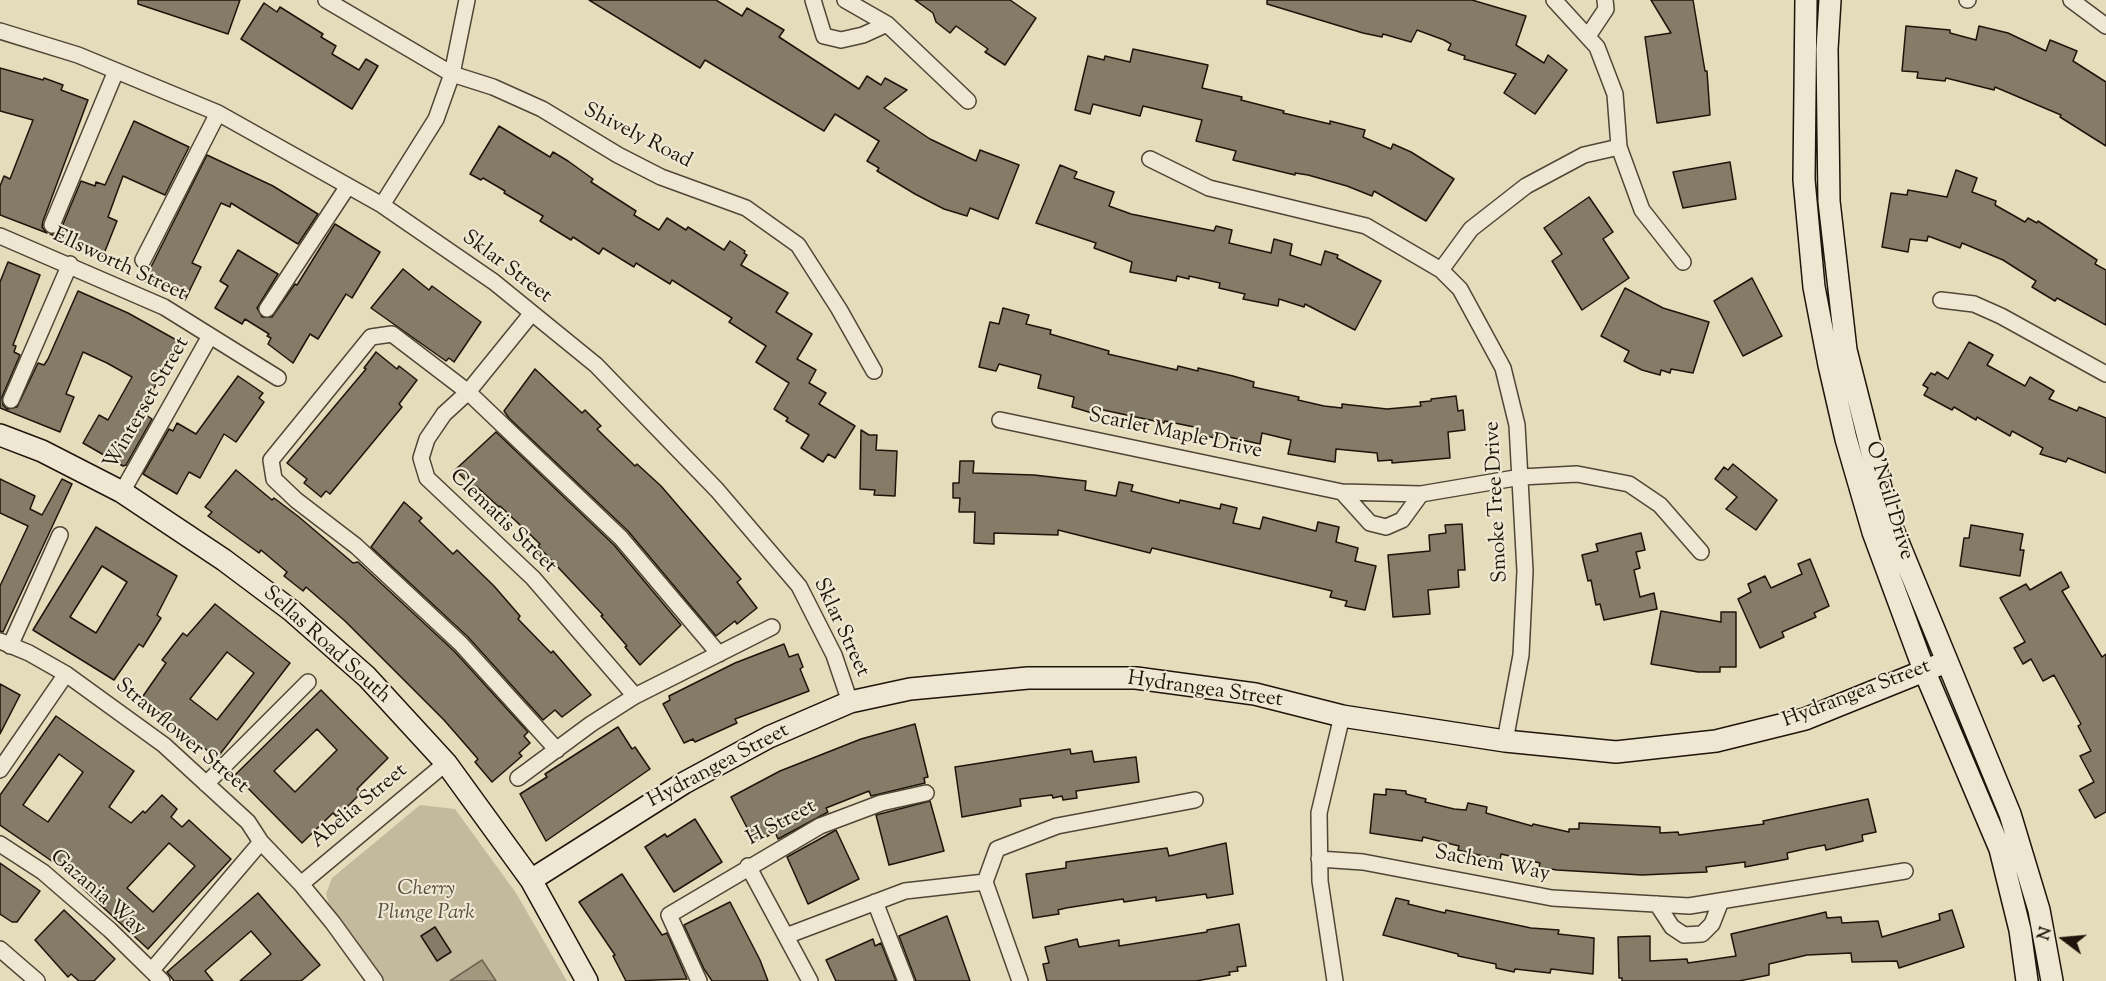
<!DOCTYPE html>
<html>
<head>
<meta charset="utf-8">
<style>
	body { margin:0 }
	#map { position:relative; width:2106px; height:981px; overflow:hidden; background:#e5dcbc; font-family:"Sorts Mill Goudy",serif }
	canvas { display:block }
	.north { position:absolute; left:2034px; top:909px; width:60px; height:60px; -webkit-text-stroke:4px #eee8d3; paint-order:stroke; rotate:286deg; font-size:16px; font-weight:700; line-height:24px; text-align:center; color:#1e140a }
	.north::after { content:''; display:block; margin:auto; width:21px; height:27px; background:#1e140a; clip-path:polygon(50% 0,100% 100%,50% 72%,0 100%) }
</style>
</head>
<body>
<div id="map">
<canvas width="2106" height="981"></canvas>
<div class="north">N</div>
</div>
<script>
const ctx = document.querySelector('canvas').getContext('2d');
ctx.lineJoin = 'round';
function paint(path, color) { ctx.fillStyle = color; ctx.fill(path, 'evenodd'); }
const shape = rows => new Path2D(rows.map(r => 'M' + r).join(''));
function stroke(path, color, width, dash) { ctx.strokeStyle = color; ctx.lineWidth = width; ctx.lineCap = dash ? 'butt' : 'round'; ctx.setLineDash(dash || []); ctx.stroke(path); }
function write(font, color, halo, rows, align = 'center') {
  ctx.font = font + ' "Sorts Mill Goudy",serif'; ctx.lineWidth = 4.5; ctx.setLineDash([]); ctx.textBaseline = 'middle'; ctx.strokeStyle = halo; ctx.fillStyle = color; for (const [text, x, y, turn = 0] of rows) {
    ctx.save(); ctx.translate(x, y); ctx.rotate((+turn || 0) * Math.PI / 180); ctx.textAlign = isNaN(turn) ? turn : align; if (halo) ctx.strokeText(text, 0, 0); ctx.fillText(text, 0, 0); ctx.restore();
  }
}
paint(shape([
	[420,805,455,809,516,893,567,981,384,981,341,919,330,909,326,894,332,878]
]), '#c3ba9e');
const water = shape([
	[482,960,496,981,450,981,482,960]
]);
paint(water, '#a1987f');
stroke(water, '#6d6350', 1.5);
const building = shape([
	[138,0,240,0,228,34,138,4,138,0],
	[589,0,716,0,742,16,747,8,784,30,779,37,859,89,867,76,881,85,885,78,907,90,884,108,930,139,976,161,980,150,1019,165,998,219,970,208,967,216,944,209,915,194,877,171,879,168,867,161,879,141,835,114,824,131,705,60,700,68,589,0],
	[915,0,1010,0,1036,18,1005,65,985,52,988,49,956,26,950,33,936,22,933,13,915,0],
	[1267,0,1472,0,1526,16,1516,45,1544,63,1548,55,1567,70,1535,114,1504,93,1516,74,1464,59,1465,56,1448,50,1451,44,1444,40,1417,30,1411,42,1383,34,1382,37,1363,33,1267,4,1267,0],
	[1651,0,1693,0,1705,71,1707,71,1710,115,1657,123,1645,37,1671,33,1651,0],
	[264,3,277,12,280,7,323,34,321,37,336,46,332,54,359,70,366,59,378,66,352,109,241,39,264,3],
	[1906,26,1950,30,1950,33,1976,40,1979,26,2008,33,2046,51,2050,40,2077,51,2073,61,2106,82,2106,146,2060,117,2061,115,1995,87,1994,90,1946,78,1945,81,1917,78,1918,72,1902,71,1906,26],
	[1133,49,1208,65,1202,88,1242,97,1241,100,1284,111,1283,113,1330,124,1330,121,1365,130,1363,137,1391,149,1393,144,1411,152,1454,179,1426,221,1374,191,1372,196,1347,186,1308,175,1295,173,1295,175,1233,160,1236,151,1196,141,1202,120,1143,106,1140,116,1093,104,1090,114,1075,110,1088,56,1104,60,1105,56,1130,62,1133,49],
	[0,68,43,80,44,78,63,85,61,90,88,100,43,221,42,227,47,233,0,215,0,186,4,176,10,179,33,120,0,111,0,68],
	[134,121,189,147,165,195,123,176,108,217,117,221,103,256,50,234,57,233,61,229,81,181,95,186,96,182,105,185,134,121],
	[499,126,550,157,553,152,568,161,593,179,591,182,636,211,634,215,659,230,667,218,686,230,688,227,724,250,730,241,745,251,744,253,747,255,741,265,788,293,776,312,812,334,797,359,816,370,809,383,826,393,819,404,855,426,835,458,828,454,823,462,801,448,809,435,786,421,788,418,774,409,789,383,756,362,766,346,729,322,732,318,672,280,670,284,636,263,634,267,603,248,599,254,573,237,571,240,540,221,543,216,504,193,505,191,483,178,481,180,470,174,499,126],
	[207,155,273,186,318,214,298,244,231,203,230,207,221,203,192,263,201,267,185,300,144,281,207,155],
	[1730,162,1736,199,1683,208,1673,172,1730,162],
	[1060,165,1077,172,1074,178,1114,192,1109,206,1131,214,1214,231,1216,226,1232,230,1229,243,1271,253,1274,239,1292,244,1290,255,1321,265,1325,251,1338,255,1337,258,1381,281,1355,330,1305,304,1304,307,1279,299,1278,306,1243,299,1245,294,1219,288,1220,283,1189,276,1189,279,1177,276,1176,281,1130,272,1132,262,1094,248,1096,243,1036,223,1060,165],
	[1956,170,1977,178,1972,192,1996,201,1995,205,2025,222,2028,218,2037,223,2038,221,2097,260,2095,264,2106,270,2106,325,2057,298,2055,301,2032,287,2036,281,2003,260,1962,243,1960,248,1928,236,1927,241,1910,239,1908,252,1882,247,1891,193,1907,195,1908,190,1947,197,1956,170],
	[1589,197,1613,232,1603,239,1629,278,1582,310,1552,261,1562,254,1544,228,1589,197],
	[335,224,380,252,352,298,346,294,318,339,310,334,293,363,268,344,271,338,267,336,269,334,245,319,242,324,215,308,228,286,220,281,238,250,278,274,257,308,262,317,272,317,295,284,297,285,335,224],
	[8,262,40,275,13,345,16,346,14,352,20,355,2,397,3,405,7,409,17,407,38,363,44,365,48,359,78,291,128,313,180,342,144,406,150,410,146,415,152,419,126,465,123,466,83,443,99,415,108,420,132,377,107,363,83,352,66,394,74,397,60,432,0,408,0,282,8,262],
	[403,269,429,290,432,286,481,322,454,362,449,358,446,361,371,308,403,269],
	[1752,278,1782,336,1743,356,1714,301,1752,278],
	[1625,288,1663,308,1709,322,1693,373,1671,369,1670,373,1661,370,1660,375,1642,370,1624,361,1629,351,1601,336,1625,288],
	[1003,308,1029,315,1026,324,1051,330,1050,334,1109,351,1108,354,1177,370,1178,366,1198,371,1198,368,1233,376,1254,382,1253,387,1299,397,1298,400,1324,406,1342,408,1342,404,1387,409,1421,406,1420,402,1431,401,1431,399,1456,396,1458,411,1463,410,1465,430,1448,432,1450,458,1392,463,1392,460,1378,461,1377,453,1336,449,1335,462,1288,454,1291,440,1262,433,1260,444,1220,435,1219,439,1198,434,1199,428,1165,421,1164,423,1094,408,1092,413,1072,407,1074,397,1038,388,1041,375,999,364,996,371,979,367,990,322,999,324,1003,308],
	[1969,342,1993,355,1987,365,2025,386,2030,377,2054,391,2049,399,2077,411,2079,407,2106,418,2106,473,2068,458,2066,462,2040,454,2043,448,2012,431,2010,436,1977,417,1976,420,1954,407,1952,410,1924,395,1928,388,1923,385,1931,373,1935,375,1937,372,1948,379,1969,342],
	[376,352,397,369,399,366,417,380,399,404,402,407,330,494,326,491,321,497,304,483,307,479,287,463,366,369,364,368,376,352],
	[535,369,582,413,585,410,601,426,597,429,603,435,635,466,637,464,661,486,741,579,737,582,757,608,737,624,735,621,716,636,628,531,509,418,504,411,535,369],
	[238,376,263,393,259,398,264,402,236,442,224,434,200,478,189,472,177,494,143,474,169,429,173,431,177,423,196,434,238,376],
	[861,430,869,435,877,435,876,450,897,451,895,496,874,495,875,490,860,489,861,430],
	[496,432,614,545,681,625,640,665,625,647,627,646,601,616,603,615,538,546,540,544,500,506,499,507,476,486,474,488,455,470,496,432],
	[960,461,974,461,973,473,1034,475,1086,481,1085,490,1116,496,1119,482,1133,485,1131,491,1179,503,1180,500,1220,509,1221,504,1237,508,1233,523,1260,529,1263,517,1316,531,1318,522,1339,527,1336,542,1358,548,1355,561,1376,566,1365,610,1345,606,1347,601,1330,597,1332,591,1152,548,1150,553,1058,530,1058,535,994,533,994,544,974,543,975,512,959,512,960,498,953,498,953,483,959,483,960,461],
	[1733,464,1777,500,1756,530,1726,509,1737,497,1715,479,1724,467,1728,470,1733,464],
	[236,470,272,500,274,498,299,517,353,563,358,562,454,651,528,732,524,736,530,743,519,753,522,756,492,782,475,762,478,759,444,720,345,621,306,587,303,591,284,576,287,572,261,550,259,553,208,516,212,512,205,507,236,470],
	[0,479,35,496,30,509,42,515,62,479,72,484,3,632,0,631,0,586,28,526,0,513,0,479],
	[404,502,422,518,419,521,453,554,457,550,494,586,520,616,518,619,551,653,553,651,591,695,562,717,555,710,543,720,468,637,371,547,404,502],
	[1462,524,1465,570,1458,570,1459,587,1428,590,1430,614,1393,617,1388,555,1430,551,1429,535,1446,533,1445,525,1462,524],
	[1971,525,2023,534,2020,550,2024,550,2020,576,1960,566,1964,538,1969,538,1971,525],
	[96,527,177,576,157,615,161,618,143,647,139,644,114,680,33,630,96,527],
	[102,566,127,582,96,633,70,617,102,566],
	[1641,533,1645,550,1636,552,1640,568,1634,570,1640,597,1654,593,1657,609,1604,620,1600,604,1596,605,1591,580,1588,581,1582,555,1598,551,1596,544,1641,533],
	[1810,559,1829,606,1814,613,1816,617,1782,632,1784,637,1760,648,1738,599,1751,592,1748,584,1765,576,1771,588,1802,574,1798,564,1810,559],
	[2061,572,2069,587,2062,591,2102,657,2106,654,2106,812,2095,818,2079,790,2094,782,2080,756,2091,751,2078,726,2081,724,2054,675,2043,681,2031,659,2023,664,2014,648,2025,642,2000,598,2026,584,2030,590,2061,572],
	[215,604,290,663,217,758,141,699,166,663,162,660,183,633,187,636,215,604],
	[227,652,254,673,217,720,190,699,227,652],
	[1661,611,1721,622,1721,612,1736,612,1736,667,1720,667,1720,672,1698,672,1651,664,1661,611],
	[784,644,789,657,798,654,803,667,800,669,809,691,735,719,737,723,695,742,693,739,684,743,663,704,670,700,669,696,735,663,784,644],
	[0,684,20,695,0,734,0,684],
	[321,690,388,758,357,789,361,793,337,817,333,813,302,843,235,775,321,690],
	[317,729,337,750,295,792,274,771,317,729],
	[56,716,134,771,109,807,131,823,143,811,145,813,162,795,177,809,171,817,182,827,189,820,231,859,148,949,79,885,82,882,0,825,0,795,56,716],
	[59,754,83,772,48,822,23,805,59,754],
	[169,843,195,866,153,912,127,888,169,843],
	[915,724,928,777,924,778,925,783,871,796,869,791,826,808,828,812,778,839,775,832,755,843,731,797,780,771,861,739,915,724],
	[618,727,632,749,635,747,650,769,546,841,520,794,547,777,545,774,618,727],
	[1070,749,1071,754,1092,751,1094,762,1136,757,1139,782,1076,791,1077,798,1063,800,1062,796,1053,798,1052,795,1020,799,1021,806,962,817,955,767,1070,749],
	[1386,789,1406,791,1406,794,1426,799,1425,802,1454,809,1466,810,1468,803,1487,807,1486,813,1532,826,1533,824,1569,832,1569,829,1579,829,1579,823,1660,827,1660,833,1678,832,1679,835,1764,824,1763,821,1868,799,1876,832,1862,835,1863,841,1826,850,1825,845,1809,848,1787,853,1788,859,1745,867,1745,862,1706,867,1707,872,1642,875,1557,870,1539,867,1540,863,1501,854,1500,860,1458,850,1459,846,1423,837,1422,841,1370,833,1374,794,1386,795,1386,789],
	[930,801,944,851,889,865,876,815,930,801],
	[695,819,722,862,674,892,645,847,665,834,667,837,695,819],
	[836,830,859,879,808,904,787,857,836,830],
	[1226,843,1233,894,1207,898,1206,894,1156,901,1156,897,1124,902,1123,899,1066,908,1058,910,1059,914,1033,918,1026,874,1066,868,1066,862,1167,848,1169,856,1226,843],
	[0,863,40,891,17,922,12,922,0,914,0,863],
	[622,874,662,935,667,933,687,979,626,981,613,956,615,955,579,902,622,874],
	[258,893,320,965,301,981,240,981,271,954,251,931,205,971,213,981,174,981,167,972,258,893],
	[1396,898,1409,901,1408,904,1445,913,1446,910,1531,928,1559,930,1558,934,1594,938,1593,974,1551,969,1550,973,1515,969,1514,972,1496,968,1496,964,1458,956,1458,954,1383,935,1396,898],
	[730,902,760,960,768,981,712,981,704,969,684,925,730,902],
	[64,910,115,959,94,981,79,981,71,974,68,977,35,940,64,910],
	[1952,910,1964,947,1899,968,1897,961,1852,962,1851,953,1807,955,1769,964,1769,975,1739,981,1622,981,1622,978,1619,978,1618,937,1650,936,1650,961,1687,959,1688,963,1736,956,1731,934,1826,912,1827,918,1841,917,1842,923,1878,921,1882,937,1940,920,1939,914,1952,910],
	[947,916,970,981,916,981,899,936,947,916],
	[1239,924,1246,966,1237,967,1238,971,1229,972,1230,975,1196,981,1047,981,1043,964,1049,963,1045,947,1077,939,1079,947,1119,940,1119,946,1207,932,1207,930,1239,924],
	[435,927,451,952,437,961,421,936,435,927],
	[873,939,875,946,881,943,896,981,836,981,826,960,873,939]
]);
paint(building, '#857c67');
stroke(building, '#1e140a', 1.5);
const street = shape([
	[326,0,452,74,493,87,542,109,618,155,661,177,746,208,798,245,839,309,874,371],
	[813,0,824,36,841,40,863,35,887,24],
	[845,0,887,24,968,101],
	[1554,0,1597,47,1615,94,1619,147,1642,210,1683,262],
	[1967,0,1968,0],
	[2071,0,2106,26],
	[0,31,78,55,218,113,382,205,494,282,596,365,717,490,799,586,834,655,850,702],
	[1588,36,1606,9,1605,0],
	[1150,159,1209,188,1366,226,1441,270,1460,289,1503,368,1517,425,1525,571,1521,655,1505,741],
	[382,205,436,119,452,74,467,0],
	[52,225,116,71],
	[0,236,164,307,278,378],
	[143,260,218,113],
	[1441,270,1471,229,1526,186,1584,155,1619,147],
	[1941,300,1974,304,2001,316,2106,374],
	[267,309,348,186],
	[532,313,468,392,444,414,427,439,421,458,427,478,533,578,635,696],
	[11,400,70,264],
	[1000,420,1342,492,1421,494,1521,477,1577,474,1629,484,1660,505,1701,552],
	[122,492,210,336],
	[1342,492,1370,523,1386,527,1402,520,1421,494],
	[0,641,29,653,66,674,164,745,248,822,261,842,301,884,333,923,375,981],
	[10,646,60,535],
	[557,750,461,644,356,546,296,500,274,479,271,460,371,337,392,334,468,392,621,538,719,654],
	[0,770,66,674],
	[518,778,591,724,635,696,772,627],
	[206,784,308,682],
	[0,844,43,872,110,930,162,981],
	[1319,859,1363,862,1552,898,1689,906,1905,871],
	[748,866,810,981],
	[985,882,997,849,1057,826,1195,800],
	[985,882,1020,981],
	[301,884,446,763],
	[875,902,906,981],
	[1657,904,1672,927,1684,935,1702,934,1712,924,1721,901],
	[786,936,905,891,985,882],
	[0,949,37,981],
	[152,970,261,842],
	[699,981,669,915,820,826,881,803,926,793],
	[1335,981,1320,881,1319,813,1342,716]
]);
const secondary = shape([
	[1806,0,1804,180,1814,287,1829,365,1846,439,1873,532,1924,670,2000,849,2020,930,2027,981],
	[1830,0,1827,49,1829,201,1846,350,1889,520,2010,814,2039,910,2052,981],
	[0,435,42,451,122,492,224,560,292,611,367,677,446,763,531,880,587,981],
	[531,880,684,783,769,737,850,702,910,689,1028,678,1136,678,1255,694,1342,716,1505,741,1616,752,1716,741,1805,719,1946,662]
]);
stroke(street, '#504636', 18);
stroke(secondary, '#1e140a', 24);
stroke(street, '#eee8d3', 15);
stroke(secondary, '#eee8d3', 21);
write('21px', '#1e140a', '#eee8d3', [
	["Shively Road",637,137,27],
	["Ellsworth Street",119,266,25],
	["Sklar Street",506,268,37],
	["Winterset Street",148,404,-60],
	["Scarlet Maple Drive",1175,435,12],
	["O'Neill Drive",1888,501,73],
	["Smoke Tree Drive",1498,502,-93],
	["Clematis Street",502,522,44],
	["Sklar Street",840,628,65],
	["Sellas Road South",326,646,42],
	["Hydrangea Street",1205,691,8],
	["Hydrangea Street",1857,695,-21],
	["Strawflower Street",181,737,40],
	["Hydrangea Street",719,767,-28],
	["Abelia Street",360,807,-40],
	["H Street",782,824,-28],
	["Sachem Way",1492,865,11],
	["Gazania Way",97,894,41]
]);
write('italic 21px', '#584e3e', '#eee8d3', [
	["Cherry",426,890],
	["Plunge Park",426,914]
]);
</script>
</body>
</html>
